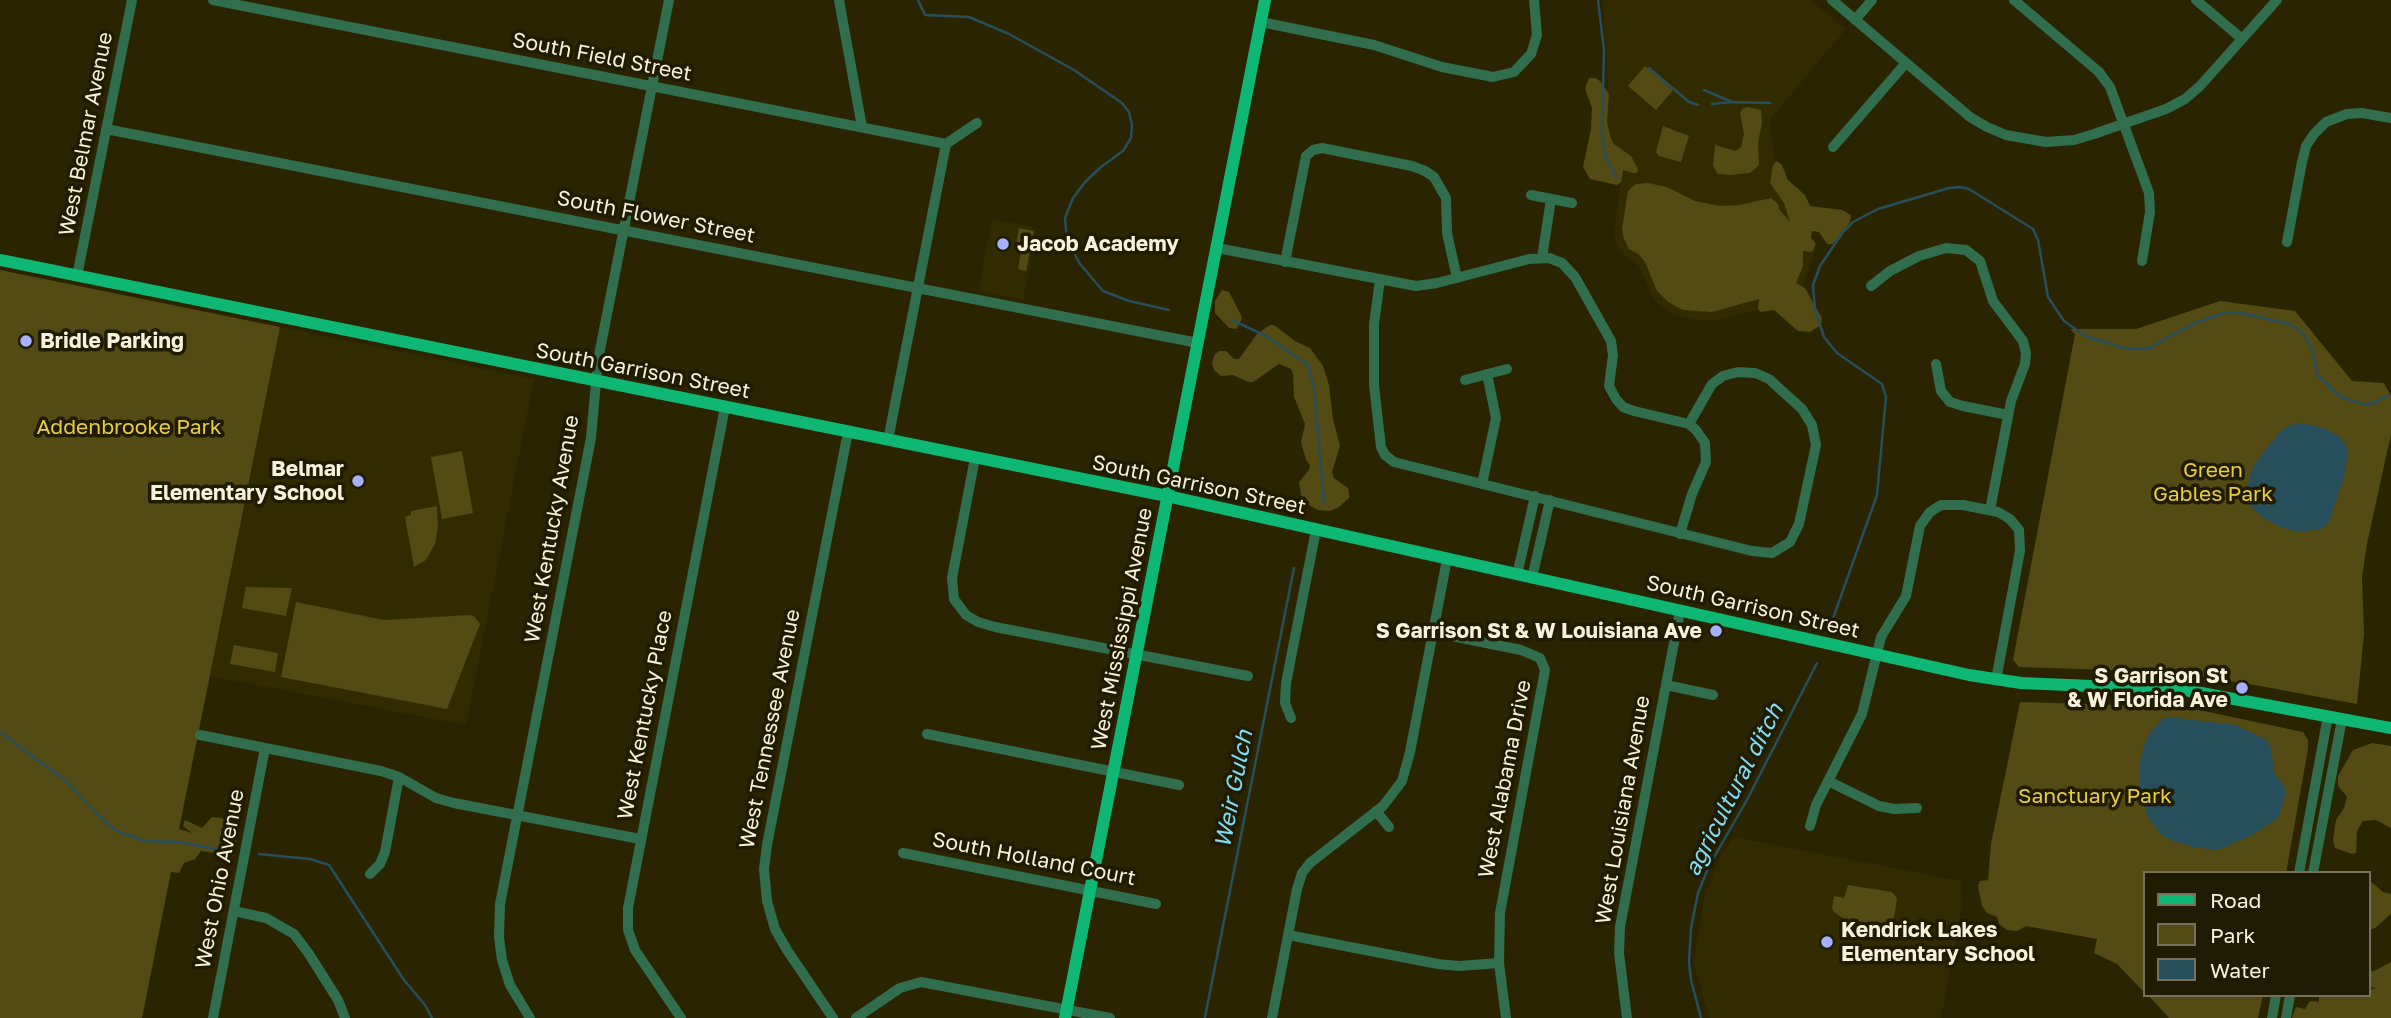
<!DOCTYPE html>
<html>
<head>
<meta charset="utf-8">
<style>
	body { margin:0 }
	#map { position:relative; width:2391px; height:1018px; overflow:hidden; background:#2b2400; font-family:"Golos Text",sans-serif }
	canvas { display:block }
	.legend { position:absolute; left:2143px; top:871px; width:228px; height:126px; box-sizing:border-box; background:#201b03; border:2px solid #767158; margin:0; padding:9px 12px; list-style:none; font-size:21px; color:#f6f1d8 }
	.legend li { display:flex; align-items:center; gap:14px; height:35px }
	.legend b { width:35px; border:2px solid #767158 }
</style>
</head>
<body>
<div id="map">
<canvas width="2391" height="1018"></canvas>
<ul class="legend">
<li><b style="height:9px;background:#0fb774"></b>Road</li>
<li><b style="height:19px;background:#544a14"></b>Park</li>
<li><b style="height:19px;background:#264f5b"></b>Water</li>
</ul>
</div>
<script>
const ctx = document.querySelector('canvas').getContext('2d');
ctx.lineJoin = 'round';
function paint(path, color) { ctx.fillStyle = color; ctx.fill(path, 'evenodd'); }
const shape = rows => new Path2D(rows.map(r => 'M' + r).join(''));
function stroke(path, color, width, dash) { ctx.strokeStyle = color; ctx.lineWidth = width; ctx.lineCap = dash ? 'butt' : 'round'; ctx.setLineDash(dash || []); ctx.stroke(path); }
function write(font, color, halo, rows, align = 'center') {
  ctx.font = font + ' "Golos Text",sans-serif'; ctx.lineWidth = 7; ctx.setLineDash([]); ctx.textBaseline = 'middle'; ctx.strokeStyle = halo; ctx.fillStyle = color; for (const [text, x, y, turn = 0] of rows) {
    ctx.save(); ctx.translate(x, y); ctx.rotate((+turn || 0) * Math.PI / 180); ctx.textAlign = isNaN(turn) ? turn : align; if (halo) ctx.strokeText(text, 0, 0); ctx.fillText(text, 0, 0); ctx.restore();
  }
}
paint(shape([
	[1603,0,1810,0,1846,29,1770,119,1777,187,1816,247,1792,317,1765,308,1717,320,1697,320,1674,315,1655,301,1638,265,1623,255,1614,240,1621,175,1605,121,1608,87],
	[992,219,1037,228,1023,299,978,291],
	[280,327,534,379,466,725,210,676],
	[1733,837,1961,881,1962,907,1941,1018,1709,1018,1694,964,1704,898,1719,859]
]), '#332b00');
paint(shape([
	[1645,66,1673,90,1656,110,1628,86],
	[1589,78,1595,78,1600,81,1609,94,1607,122,1611,139,1614,144,1631,156,1638,169,1637,173,1633,173,1623,170,1621,182,1617,185,1590,179,1583,167,1591,129,1592,108,1585,89],
	[1748,107,1761,110,1762,123,1758,142,1759,165,1750,173,1730,175,1718,174,1713,166,1715,145,1735,151,1741,147,1744,134,1740,113,1743,108],
	[1663,126,1689,136,1681,162,1659,156,1656,152],
	[1777,161,1782,165,1788,180,1805,195,1810,206,1842,210,1851,215,1850,222,1833,244,1827,244,1819,232,1812,231,1811,238,1816,244,1813,250,1811,252,1803,251,1803,266,1796,283,1805,288,1822,318,1821,325,1810,332,1798,331,1774,310,1761,312,1758,309,1759,299,1712,312,1683,310,1668,302,1657,291,1645,262,1638,254,1629,249,1624,239,1622,229,1628,191,1636,184,1648,183,1667,187,1695,201,1720,206,1740,205,1771,198,1778,204,1779,209,1790,222,1784,203,1770,183,1773,165],
	[1019,228,1034,231,1026,271,1018,269,1021,252,1015,250],
	[0,270,280,327,179,829,192,833,183,826,185,820,202,828,212,817,223,818,234,834,235,840,237,841,234,856,201,851,195,859,184,863,179,873,171,872,142,1018,0,1018],
	[1222,290,1229,292,1241,315,1242,319,1236,329,1229,328,1215,313,1215,301],
	[2220,301,2295,311,2352,381,2384,383,2391,396,2391,434,2367,544,2362,577,2364,634,2357,704,2249,684,2168,672,2019,667,2013,660,2075,334,2070,329,2136,329],
	[1270,325,1274,325,1295,341,1310,348,1323,366,1329,385,1333,419,1340,446,1332,472,1334,478,1348,488,1349,493,1349,498,1339,507,1330,511,1318,510,1302,501,1299,482,1309,470,1310,465,1306,460,1301,442,1305,424,1294,397,1293,374,1291,369,1279,364,1253,382,1248,382,1233,375,1221,376,1214,370,1212,363,1215,354,1219,351,1226,351,1234,359,1239,359,1257,334],
	[462,451,473,513,442,519,431,457],
	[437,506,438,527,435,544,426,560,414,567,405,517,411,515,411,511],
	[246,587,292,588,286,616,242,608],
	[296,602,384,620,469,615,474,616,480,624,447,709,281,677],
	[234,645,278,653,275,672,230,664],
	[2020,702,2185,707,2303,732,2308,740,2308,749,2286,873,2144,873,2144,992,2117,964,2094,953,2097,939,2026,926,2017,931,2007,930,1999,924,1997,917,1987,913,1982,906,1978,886,1980,881,1988,880,1991,844],
	[2372,743,2391,746,2391,828,2376,820,2363,821,2357,831,2356,853,2352,854,2335,848,2333,840,2336,820,2344,808,2347,797,2338,786,2338,776,2353,750],
	[2368,879,2383,892,2391,894,2391,914,2375,928,2369,930],
	[1848,885,1892,892,1897,898,1892,932,1877,929,1877,925,1844,919,1834,912,1832,908,1834,896,1844,898],
	[2391,962,2391,1018,2292,1018,2296,1007,2305,1009,2310,1001,2319,1002,2319,995,2368,995,2368,990,2377,988,2368,987,2368,971,2374,971],
	[2148,995,2263,995,2258,1018,2169,1018]
]), '#544a14');
paint(shape([
	[2301,423,2322,428,2337,435,2345,443,2348,452,2344,477,2329,522,2321,529,2298,532,2278,526,2262,517,2248,504,2246,492,2251,473,2256,462,2280,432,2289,425],
	[2169,717,2236,725,2266,740,2270,745,2275,775,2284,786,2286,793,2278,818,2254,834,2218,850,2193,847,2168,839,2160,834,2147,816,2140,787,2139,766,2145,743,2151,732,2162,719]
]), '#264f5b');
stroke(shape([
	[918,0,925,15,969,17,1009,34,1074,70,1122,103,1129,112,1132,125,1131,138,1123,151,1101,167,1085,182,1073,198,1065,218,1067,240,1080,264,1103,291,1129,301,1169,310],
	[1598,0,1604,50,1602,137,1607,161,1616,177],
	[1649,68,1689,102,1698,105],
	[1704,90,1732,102],
	[1712,104,1732,102,1770,103],
	[1232,320,1266,336,1307,364,1314,387,1324,503],
	[1831,624,1877,495,1886,397,1882,384,1837,353,1824,337,1815,310,1813,285,1820,266,1843,232,1853,222,1878,209,1949,188,1960,187,1969,189,2033,229,2038,240,2048,297,2064,321,2087,337,2128,349,2148,349,2192,324,2224,313,2237,312,2289,324,2300,330,2311,347,2318,376,2341,397,2366,405,2378,401,2388,395],
	[0,732,66,781,107,824,119,832,144,841,179,842,232,852],
	[259,854,310,859,329,865,404,980,425,1005,432,1018],
	[1205,1017,1294,568],
	[1701,1018,1691,980,1689,962,1691,928,1698,893,1709,866,1748,798,1817,663]
]), '#264f5b', 2.5);
stroke(shape([
	[213,0,946,144,977,123],
	[839,0,862,127],
	[1832,0,1970,117,1987,127,2006,135,2046,142,2074,140,2094,134,2166,109,2185,99,2200,86,2277,0],
	[2014,0,2099,72,2110,87,2149,193,2150,212,2142,261],
	[2196,0,2241,38],
	[1855,20,1872,0],
	[1261,22,1374,45,1442,67,1493,77,1514,72,1531,54,1537,35,1534,0],
	[106,129,1198,343],
	[1833,147,1905,64],
	[1531,195,1572,203],
	[2287,242,2302,162,2306,146,2314,134,2326,122,2347,114,2362,113,2391,118],
	[1217,248,1416,286,1437,283,1529,259,1549,258,1562,263,1575,277,1611,341,1613,355,1609,386,1616,399,1623,407,1634,411,1689,424,1696,430,1705,443,1706,462,1692,494,1680,534],
	[1542,258,1551,199],
	[1285,262,1306,156,1313,150,1322,148,1412,166,1425,171,1434,177,1446,198,1447,233,1457,278],
	[77,276,132,0],
	[1380,280,1374,324,1374,385,1381,447,1385,455,1394,462,1752,551,1772,553,1790,542,1799,524,1816,445,1812,425,1802,409,1769,379,1755,373,1738,372,1723,376,1712,384,1689,424],
	[1871,286,1890,271,1919,256,1946,248,1966,250,1980,261,1993,301,2023,341,2026,353,2025,364,2011,401,1990,510],
	[1936,364,1941,391,1950,402,1963,406,2008,415],
	[1465,380,1507,369],
	[888,440,946,144],
	[975,458,952,578,954,599,966,615,978,622,995,627,1248,676],
	[1482,484,1496,418,1487,374],
	[1517,575,1535,496],
	[1532,578,1550,500],
	[1432,632,1521,650,1540,658,1545,670,1500,913,1499,963,1506,1018],
	[1666,685,1713,695],
	[1291,718,1285,703,1286,683,1316,530],
	[927,734,1179,785],
	[200,735,381,771,399,777,436,798,454,803,640,839],
	[1828,781,1879,806,1894,809,1917,808],
	[1376,811,1389,827],
	[1810,826,1816,805,1862,714,1881,637,1906,596,1920,526,1930,512,1941,505,1963,505,1998,512,2010,519,2019,530,2020,551,1996,680],
	[903,853,1156,904],
	[2299,873,2328,716],
	[2313,873,2342,719],
	[370,874,380,864,385,852,399,777],
	[234,911,266,918,294,934,309,954,338,1000,345,1018],
	[1288,935,1438,964,1459,966,1499,963],
	[213,1018,265,748],
	[530,1018,510,985,502,960,499,937,500,904,591,438,598,360,669,0],
	[681,1018,635,950,628,930,628,908,725,407],
	[833,1018,787,950,775,929,767,901,764,869,767,845,848,432],
	[856,1018,900,988,921,982,1110,1018],
	[1272,1018,1297,889,1302,873,1310,863,1383,806,1402,781,1410,752,1447,559],
	[1627,1018,1619,953,1620,927,1680,611],
	[2272,1018,2276,995],
	[2286,1018,2290,995]
]), '#306e4d', 10);
stroke(shape([
	[0,260,1167,496,1969,675,2021,683,2185,690,2391,728],
	[1065,1018,1265,0]
]), '#0fb774', 12);
for (const [x, y, r, color] of [
	[1003,244,7,"#a7b0fc"],
	[26,341,7,"#a7b0fc"],
	[358,481,7,"#a7b0fc"],
	[1716,631,7,"#a7b0fc"],
	[2242,688,7,"#a7b0fc"],
	[1827,942,7,"#a7b0fc"]
]) { const dot = new Path2D(); dot.arc(x, y, r, 0, 2 * Math.PI); ctx.fillStyle = color; ctx.fill(dot); stroke(dot, '#201b03', 2.5); }
write('21px', '#f6f1d8', '#201b03', [
	["South Field Street",602,57,11],
	["West Belmar Avenue",86,134,-79],
	["South Flower Street",656,217,11],
	["South Garrison Street",643,371,11],
	["South Garrison Street",1199,485,12],
	["West Kentucky Avenue",552,529,-80],
	["South Garrison Street",1753,607,13],
	["West Mississippi Avenue",1122,629,-79],
	["West Kentucky Place",645,715,-79],
	["West Tennessee Avenue",770,729,-79],
	["West Alabama Drive",1505,779,-79],
	["West Louisiana Avenue",1623,810,-80],
	["South Holland Court",1034,859,11],
	["West Ohio Avenue",220,879,-79]
]);
write('bold 21px', '#f6f1d8', '#201b03', [
	["Jacob Academy",1017,244],
	["Bridle Parking",40,341],
	["Belmar",344,469,"right"],
	["Elementary School",344,493,"right"],
	["S Garrison St & W Louisiana Ave",1702,631,"right"],
	["S Garrison St",2228,676,"right"],
	["& W Florida Ave",2228,700,"right"],
	["Kendrick Lakes",1841,930],
	["Elementary School",1841,954]
], 'left');
write('21px', '#e8cd40', '#201b03', [
	["Addenbrooke Park",129,427],
	["Green",2213,470],
	["Gables Park",2213,494],
	["Sanctuary Park",2095,796]
]);
write('italic 23px', '#81dbf4', '#201b03', [
	["Weir Gulch",1234,789,-79],
	["agricultural ditch",1734,790,-63]
]);
</script>
</body>
</html>
